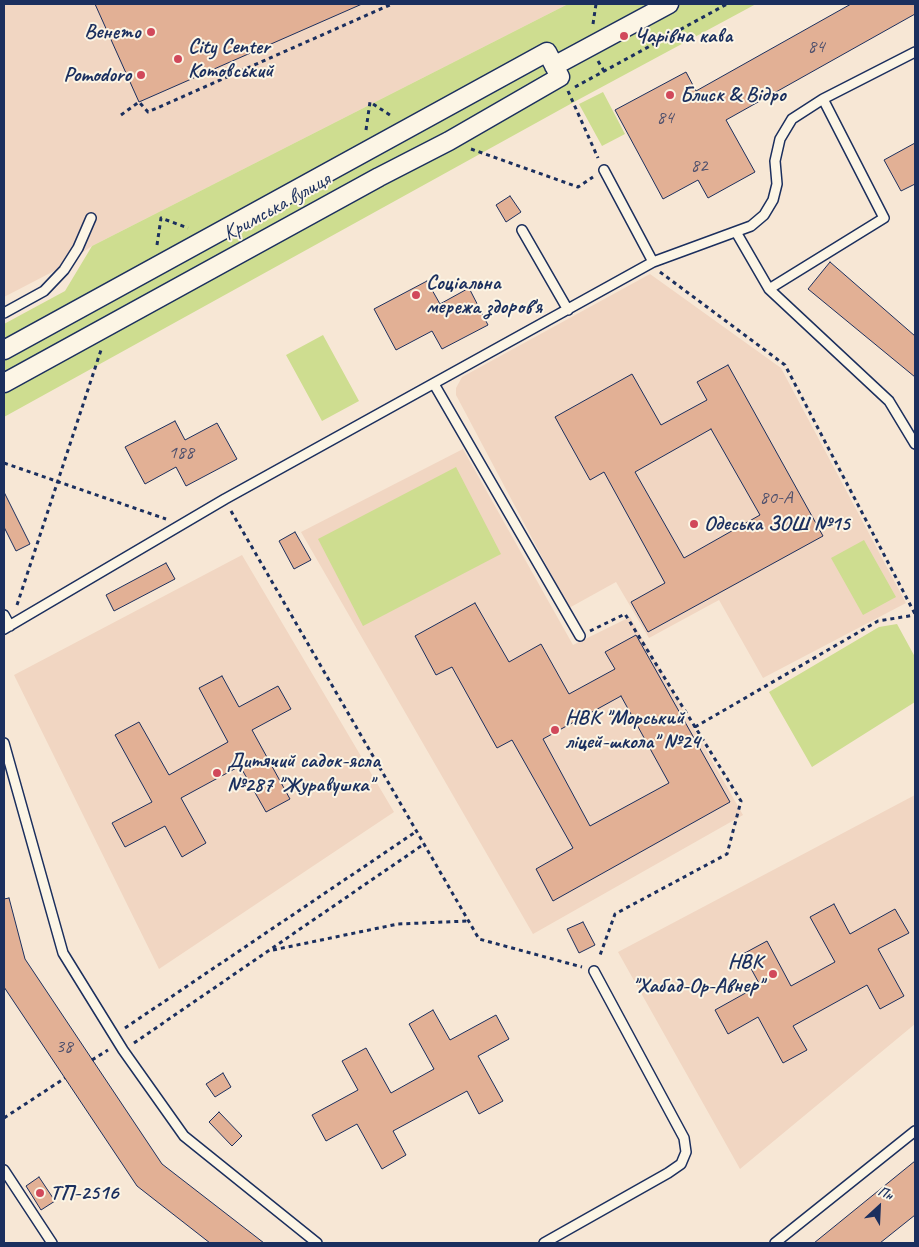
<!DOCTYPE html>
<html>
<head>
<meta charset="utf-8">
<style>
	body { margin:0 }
	#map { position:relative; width:919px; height:1247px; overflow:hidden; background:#f7e7d5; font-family:Caveat,sans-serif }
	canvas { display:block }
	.frame { position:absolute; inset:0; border:5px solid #1b2f5e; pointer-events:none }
	.north { position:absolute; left:854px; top:1182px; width:50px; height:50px; -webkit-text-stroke:4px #fcf5e5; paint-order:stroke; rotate:25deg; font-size:14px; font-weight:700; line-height:20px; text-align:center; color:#1b2f5e }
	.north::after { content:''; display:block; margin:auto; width:18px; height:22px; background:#1b2f5e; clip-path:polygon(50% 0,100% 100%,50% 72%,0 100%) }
</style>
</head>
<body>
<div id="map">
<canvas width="919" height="1247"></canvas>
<div class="frame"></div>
<div class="north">Пн</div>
</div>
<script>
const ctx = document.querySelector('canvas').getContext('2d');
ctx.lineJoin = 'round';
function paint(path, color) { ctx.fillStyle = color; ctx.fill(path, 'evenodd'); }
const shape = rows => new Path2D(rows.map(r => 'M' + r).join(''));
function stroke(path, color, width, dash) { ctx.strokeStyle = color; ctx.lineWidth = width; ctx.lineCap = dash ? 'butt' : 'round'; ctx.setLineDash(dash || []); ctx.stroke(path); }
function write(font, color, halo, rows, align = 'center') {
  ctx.font = font + ' Caveat,sans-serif'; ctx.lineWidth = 4; ctx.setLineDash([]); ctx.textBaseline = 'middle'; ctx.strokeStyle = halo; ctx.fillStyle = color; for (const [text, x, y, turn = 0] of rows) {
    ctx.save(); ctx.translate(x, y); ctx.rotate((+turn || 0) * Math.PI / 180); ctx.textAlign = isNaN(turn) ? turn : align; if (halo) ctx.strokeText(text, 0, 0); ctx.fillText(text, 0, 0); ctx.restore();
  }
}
paint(shape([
	[4,4,568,4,92,246,56,270,4,297],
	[650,274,781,368,906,603,763,678,719,600,649,638,616,582,569,608,456,395,456,388,462,377],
	[463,449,573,645,630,617,743,815,533,934,301,532],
	[242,555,394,812,159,969,14,675],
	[915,795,915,1024,740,1169,618,952]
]), '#f1d6c2');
paint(shape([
	[568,4,756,4,574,102,4,417,4,324,65,291,92,246],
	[603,92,625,134,602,146,579,104],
	[323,335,359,401,322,421,286,355],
	[456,467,501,554,363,626,318,539],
	[864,540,896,597,863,615,831,558],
	[897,624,915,657,915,702,812,767,769,692,879,627]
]), '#cedd90');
const building = shape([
	[95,4,362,4,139,102,95,4],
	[851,4,915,4,915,14,726,120,755,172,708,198,698,180,663,199,615,110,686,72,696,91,851,4],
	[915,143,915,184,901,191,884,160,915,143],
	[510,196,521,212,506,222,496,205,510,196],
	[830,262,915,336,915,377,808,289,830,262],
	[427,281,440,304,469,288,488,325,442,349,432,331,396,350,374,309,427,281],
	[728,365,823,536,648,632,631,602,665,583,604,472,590,480,555,417,632,374,661,425,707,400,697,382,728,365],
	[711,429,760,515,684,558,635,472,711,429],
	[175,421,185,440,217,423,237,459,186,486,176,467,145,484,125,447,175,421],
	[4,492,30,544,16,551,4,527,4,492],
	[295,532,311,560,294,569,279,541,295,532],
	[166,563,175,579,114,611,106,595,166,563],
	[475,603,509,662,541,644,569,694,615,669,605,652,636,635,730,802,553,901,536,869,573,848,512,740,497,748,452,667,436,675,415,636,475,603],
	[621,696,669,783,590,826,543,739,621,696],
	[222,676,239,707,278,686,291,709,252,730,290,799,266,812,240,766,181,798,206,843,182,857,165,826,125,847,112,823,152,802,115,735,139,722,169,775,228,742,199,688,222,676],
	[9,898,25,959,162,1164,264,1243,210,1243,137,1186,4,987,4,899,9,898],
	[834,904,850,934,895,909,909,933,878,949,904,996,880,1009,867,985,793,1026,807,1050,783,1063,758,1017,728,1034,715,1010,760,985,743,954,767,941,791,986,835,962,810,917,834,904],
	[583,922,595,945,579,953,567,929,583,922],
	[433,1010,450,1040,496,1015,509,1039,478,1056,503,1101,479,1114,467,1091,393,1131,406,1155,382,1169,357,1124,326,1141,312,1115,358,1090,342,1061,366,1048,391,1093,434,1069,409,1024,433,1010],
	[223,1073,231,1087,215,1097,206,1084,223,1073],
	[219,1112,242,1136,232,1146,209,1122,219,1112],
	[915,1161,915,1215,880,1243,814,1243,915,1161],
	[39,1177,55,1201,41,1210,26,1186,39,1177]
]);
paint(building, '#e2b095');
stroke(building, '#1b2f5e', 1);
const lane = shape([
	[604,170,653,262],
	[522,230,568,310],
	[736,232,769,289,889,401,915,444],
	[769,289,884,218,823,99],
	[4,313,44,291,64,270,78,248,91,218],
	[434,384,580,636],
	[4,615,10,626],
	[4,629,225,499,653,262,751,226,764,215,773,200,777,184,775,161,780,139,792,119,823,99,915,52],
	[4,743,63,953,123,1050,184,1136,317,1243],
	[4,1170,52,1243],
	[544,1243,668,1173,681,1164,686,1152,684,1138,594,971],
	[775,1243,915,1131]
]);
const street = shape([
	[554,66,669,4],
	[4,350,547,52,560,77,449,141,379,177,4,383]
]);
stroke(lane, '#1b2f5e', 12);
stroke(street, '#1b2f5e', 21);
stroke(shape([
	[593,24,596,4],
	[598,61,604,71],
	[575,87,727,4],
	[568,91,598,158],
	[121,115,139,102,148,112,392,4],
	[366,130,370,102,393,117],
	[471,149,578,187,593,177],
	[157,245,161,218,188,228],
	[660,272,785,365,915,614],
	[4,463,166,519],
	[231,511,479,939,582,967],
	[17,605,101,350],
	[590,631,625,614,741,801,727,854,615,914,599,958],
	[695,727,878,621,915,615],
	[273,950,398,924,468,921],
	[125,1028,417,831],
	[134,1043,424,844],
	[92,1060,108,1050],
	[4,1118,65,1078]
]), '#1b2f5e', 3, [4, 4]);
stroke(lane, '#fcf5e5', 9);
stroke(street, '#fcf5e5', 18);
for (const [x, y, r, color] of [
	[151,32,5,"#d1495b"],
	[624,36,5,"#d1495b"],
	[178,59,5,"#d1495b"],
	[141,75,5,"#d1495b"],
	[670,95,5,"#d1495b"],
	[416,295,5,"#d1495b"],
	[694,524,5,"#d1495b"],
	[555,730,5,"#d1495b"],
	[217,773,5,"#d1495b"],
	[773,974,5,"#d1495b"],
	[40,1193,5,"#d1495b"]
]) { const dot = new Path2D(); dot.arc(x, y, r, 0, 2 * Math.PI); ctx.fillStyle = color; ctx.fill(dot); stroke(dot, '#fcf5e5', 2); }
write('19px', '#4d4f6c', null, [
	["84",816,47],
	["84",665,118],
	["82",699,166],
	["188",181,453],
	["80-А",776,498],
	["38",64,1047]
]);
write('bold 21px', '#1b2f5e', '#fcf5e5', [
	["Венето",141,32,"right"],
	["Чарівна кава",634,36],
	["City Center",188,47],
	["Котовський",188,71],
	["Pomodoro",131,75,"right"],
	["Блиск & Відро",680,95],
	["Соціальна",426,283],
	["мережа здоров'я",426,307],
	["Одеська ЗОШ №15",704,524],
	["НВК \"Морський",565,718],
	["ліцей-школа\" №24",565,742],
	["Дитячий садок-ясла",227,761],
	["№287 \"Журавушка\"",227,785],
	["НВК",763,962,"right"],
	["\"Хабад-Ор-Авнер\"",763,986,"right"],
	["ТП-2516",50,1193]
], 'left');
write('21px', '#1b2f5e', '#fcf5e5', [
	["Кримська вулиця",277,207,-29]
]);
</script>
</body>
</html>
